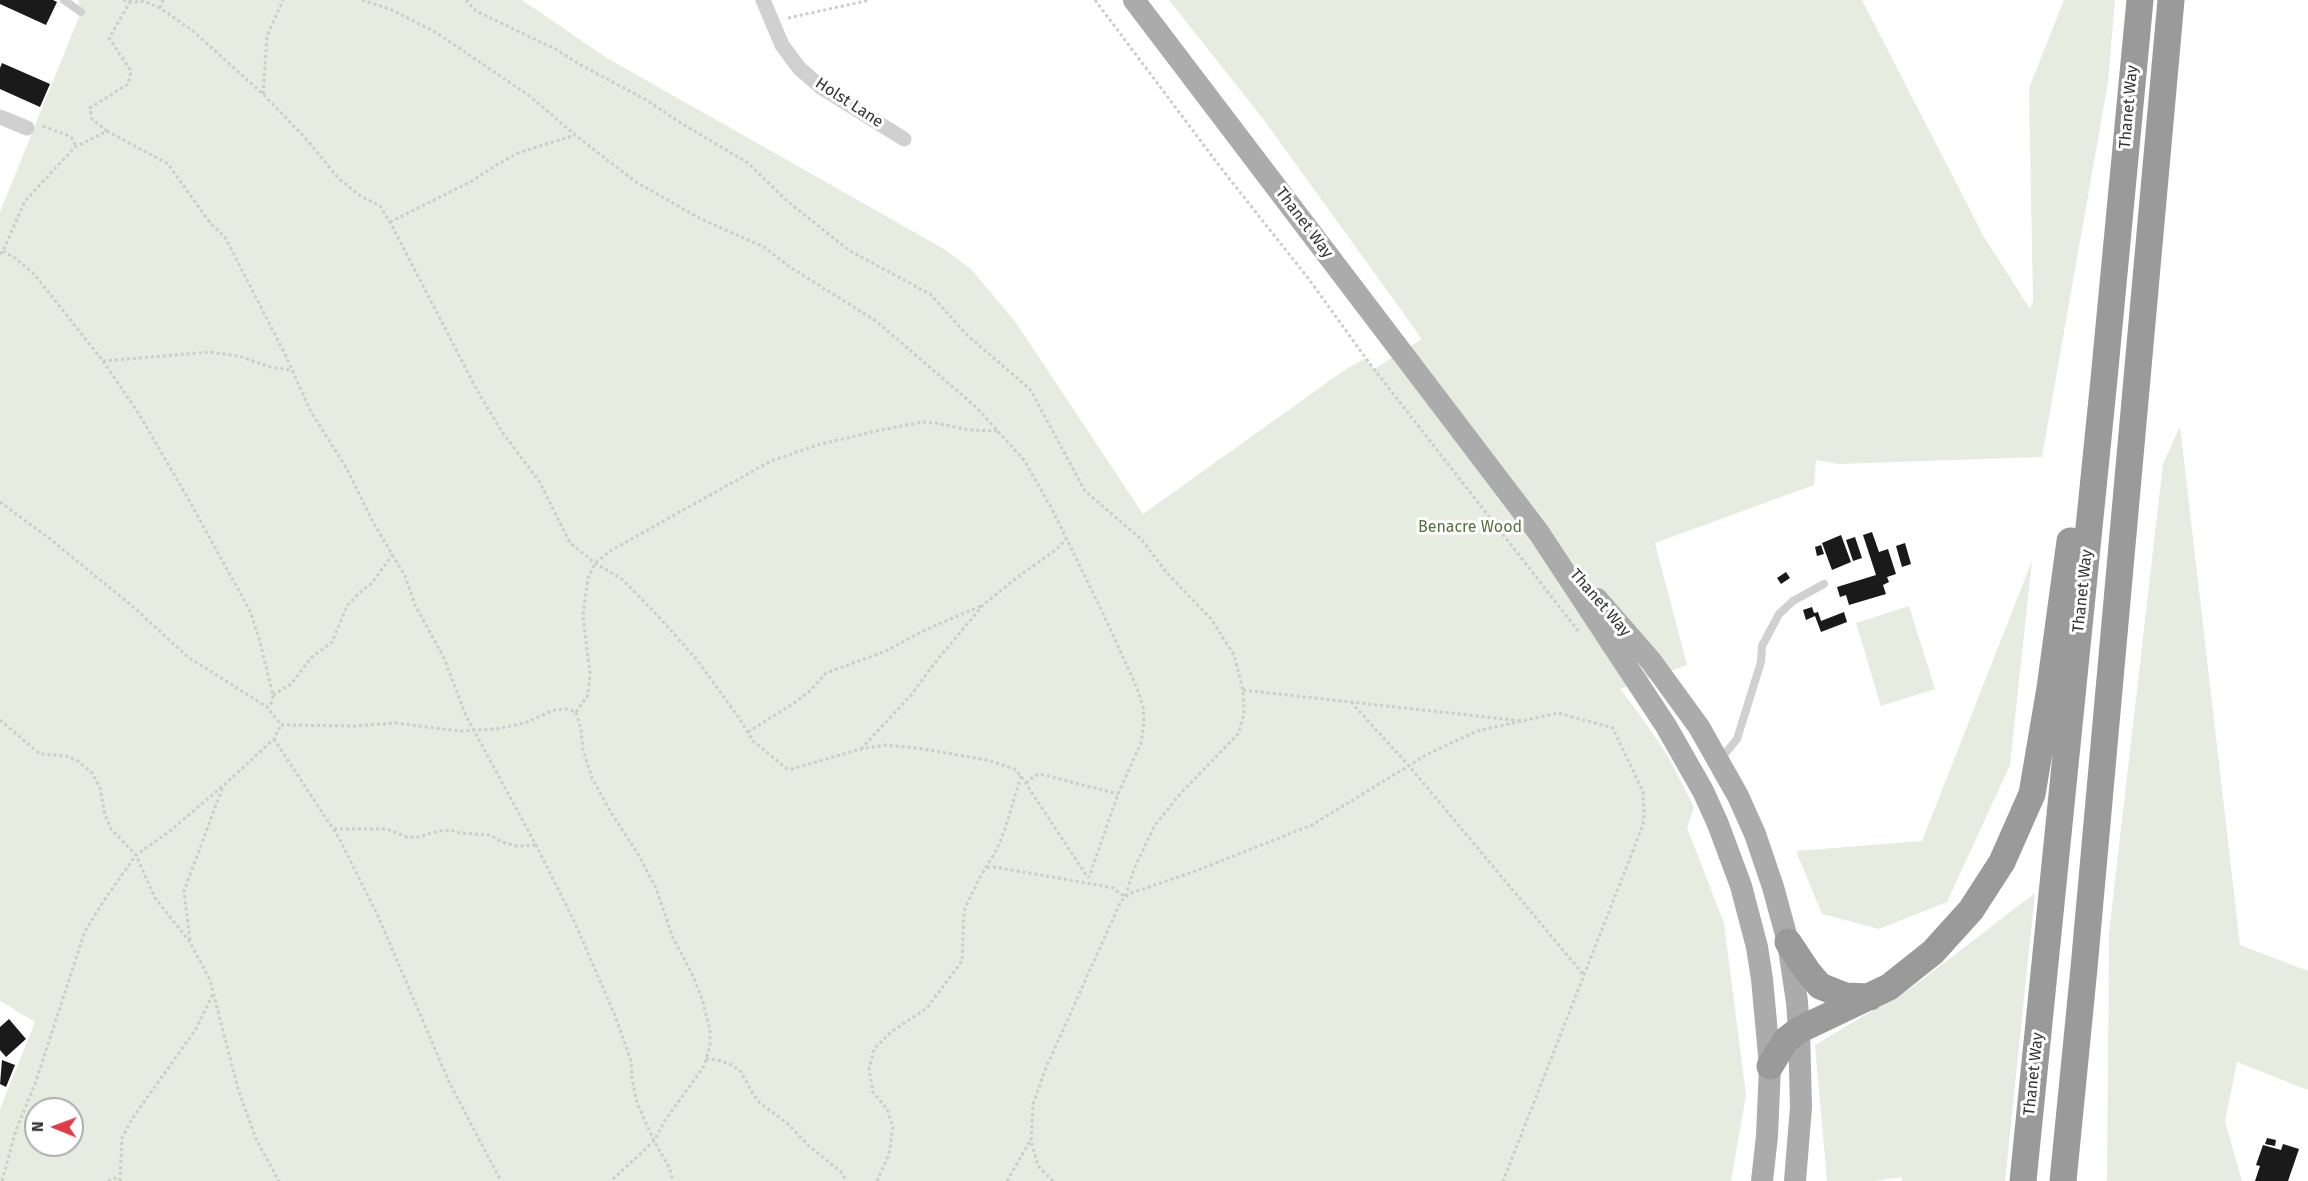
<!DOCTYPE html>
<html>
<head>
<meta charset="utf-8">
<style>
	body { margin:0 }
	#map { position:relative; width:2308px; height:1181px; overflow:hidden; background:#fff; font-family:"Fira Sans",sans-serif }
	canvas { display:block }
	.north { position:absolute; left:24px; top:1097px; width:60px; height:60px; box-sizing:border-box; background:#fff; border:2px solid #adadad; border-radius:50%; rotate:271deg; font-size:16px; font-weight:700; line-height:24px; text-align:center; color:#333 }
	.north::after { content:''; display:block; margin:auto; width:21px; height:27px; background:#e63946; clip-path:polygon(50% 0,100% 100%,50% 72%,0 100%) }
</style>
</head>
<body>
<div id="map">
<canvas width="2308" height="1181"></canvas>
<div class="north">N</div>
</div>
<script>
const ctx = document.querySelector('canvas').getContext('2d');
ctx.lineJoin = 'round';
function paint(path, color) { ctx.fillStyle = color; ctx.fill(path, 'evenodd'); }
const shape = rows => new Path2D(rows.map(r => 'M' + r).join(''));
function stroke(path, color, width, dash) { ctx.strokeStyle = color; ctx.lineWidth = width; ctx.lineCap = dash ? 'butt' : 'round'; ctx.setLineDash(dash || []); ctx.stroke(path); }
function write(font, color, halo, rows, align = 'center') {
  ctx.font = font + ' "Fira Sans",sans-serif'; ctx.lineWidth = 6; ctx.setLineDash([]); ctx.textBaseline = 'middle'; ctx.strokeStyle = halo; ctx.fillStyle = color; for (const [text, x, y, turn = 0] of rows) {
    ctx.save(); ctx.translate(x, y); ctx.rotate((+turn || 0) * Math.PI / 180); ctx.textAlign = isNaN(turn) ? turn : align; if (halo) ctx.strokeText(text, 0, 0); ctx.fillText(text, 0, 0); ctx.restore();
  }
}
paint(shape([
	[78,0,522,0,607,58,944,249,971,269,1017,324,1143,514,1346,369,1366,358,1374,369,1422,339,1264,120,1169,0,1862,0,1984,237,2030,309,2033,301,2029,88,2064,0,2115,0,2108,82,2042,457,1838,464,1816,460,1814,485,1655,543,1687,665,1620,689,1643,719,1669,758,1694,807,1687,828,1724,923,1746,1095,1731,1181,0,1181,0,1109,35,1022,0,1001,0,212,81,12],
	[36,1109,72,1109,72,1145,36,1145],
	[2180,426,2240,945,2308,971,2308,1090,2237,1062,2225,1121,2242,1181,2107,1181,2109,933,2163,464],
	[2032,561,2010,765,1947,902,1879,929,1822,914,1796,851,1922,841],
	[1909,606,1935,689,1881,706,1856,623],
	[2035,893,2005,1181,1902,1181,1902,1177,1874,1181,1827,1181,1815,1045,1914,986]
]), '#e6ecdf');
paint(shape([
	[0,0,53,0,57,2,46,25,0,4],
	[2,63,50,84,40,107,0,89,0,68],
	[1872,532,1879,552,1888,549,1896,574,1887,577,1889,582,1883,585,1886,594,1849,605,1846,595,1840,597,1837,587,1876,575,1863,535],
	[1841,535,1851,562,1832,570,1822,543],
	[1855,537,1862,558,1853,561,1846,540],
	[1905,543,1911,564,1902,567,1896,546],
	[1821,545,1824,554,1817,556,1815,547],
	[1786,572,1790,578,1781,584,1777,578],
	[1812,607,1814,613,1818,612,1821,621,1844,612,1847,622,1821,632,1815,616,1806,620,1803,610],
	[9,1019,26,1039,6,1057,0,1050,0,1027],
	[2,1060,15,1065,6,1087,0,1084],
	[2267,1138,2276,1140,2275,1146,2265,1144],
	[2283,1144,2299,1149,2288,1181,2255,1181,2260,1166,2256,1165,2263,1145,2281,1150]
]), '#1a1a1a');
stroke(shape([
	[123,0,136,2,144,1,160,8,193,31,263,94,308,141,338,178,359,195,380,206,390,222,477,390,502,432,539,481,570,543,595,563,623,580,659,617,697,660,739,718,753,741,786,768,792,769,861,749,885,745,917,748,988,760,1014,769,1021,776,1088,878],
	[362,0,390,9,437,33,531,97,575,135,636,182,701,219,764,247,790,267,876,321,976,407,1024,460,1052,509,1102,611,1137,688,1143,707,1144,723,1141,743,1118,794,1089,877],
	[466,0,476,11,555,49,584,67,645,99,676,120,748,163,787,201,850,251,930,294,968,336,1030,389,1085,491,1141,539,1167,573,1211,619,1234,655,1243,690,1244,714,1238,734,1181,793,1155,825,1134,869,1125,897,1113,888,1098,885,994,867,986,868],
	[1095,0,1224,172,1308,278,1370,364,1579,632],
	[160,8,163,0],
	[788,18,870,0],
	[263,94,267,36,283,0],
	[43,126,69,136,74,140,75,147],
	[107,131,92,119,90,108,128,84,131,71,109,38,131,0],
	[390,222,472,181,498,164,518,153,575,135],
	[3,251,15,258,34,274,103,361,139,414,190,502,250,611,259,638,273,695,272,702,267,707],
	[0,254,3,251,25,201,75,147,107,131,168,164,211,224,225,237,284,352,311,412,347,469,373,522,405,576,415,605,444,658,466,716,536,845,574,921,614,1013,631,1061,632,1079,637,1103,654,1141,669,1167,673,1181],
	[103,361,209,352,239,356,270,367,290,370],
	[0,502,50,539,131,605,188,657,267,707,281,725],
	[1243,690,1522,721],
	[273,695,291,684,312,657,332,642,347,606,358,594,372,583,393,554],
	[1351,702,1409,766,1583,974],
	[576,712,588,695,590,673,583,616,588,578,595,563,610,551,771,461,817,445,876,431,922,422,935,423,970,430,998,431],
	[0,720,40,754,67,756,78,761,92,773,100,788,105,815,111,829,136,855,155,898,190,942,210,980,238,1089,256,1139,279,1181],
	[281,725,356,726,395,723,459,731,496,729,525,723,554,710,567,709,576,712,581,729,583,750,592,778,610,811,638,854,656,888,673,938,693,976,702,999,710,1030,710,1046,704,1066,664,1122,654,1141,611,1181],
	[748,732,794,703,810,691,826,673,886,651,923,631,983,605],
	[274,739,339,838,378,916,450,1084,501,1181],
	[861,749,912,694,933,665,984,604,1019,576,1057,549,1066,539],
	[1026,783,1034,776,1040,774,1118,794],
	[334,829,387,829,407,837,419,837,438,831,451,830,460,833,490,835,502,842,517,846,536,845],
	[190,940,184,891,223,786],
	[706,1059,718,1060,732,1065,741,1072,753,1094,760,1103,788,1124,808,1145,840,1171,847,1181],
	[2,1181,16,1130,35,1084,85,931,105,899,136,855,170,831,225,784,274,739,281,725],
	[108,1181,119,1177],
	[120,1181,122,1138,132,1119,196,1029,213,994],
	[877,1181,889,1154,893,1127,887,1109,873,1092,869,1069,874,1049,891,1032,927,1008,962,961,964,911,979,879,997,849,1005,829,1021,776],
	[1007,1181,1030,1141],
	[1053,1181,1038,1166,1031,1140,1033,1104,1045,1070,1121,901,1131,893,1193,872,1312,825,1428,754,1477,731,1558,713,1613,728,1643,792,1644,815,1643,825,1503,1181]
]), '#cdcdcd', 3, [3, 3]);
stroke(shape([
	[64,0,81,12],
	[1720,760,1737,739,1761,662,1762,646,1779,614,1793,601,1824,584]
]), '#d0d0d0', 8);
stroke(shape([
	[763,0,782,45,799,68,822,88,904,139],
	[0,117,27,128]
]), '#d0d0d0', 15);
stroke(shape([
	[1134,0,1539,533,1666,726,1703,791,1718,824,1741,886,1757,947,1762,979,1770,1066,1767,1136,1762,1181],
	[1597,599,1651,661,1699,727,1738,796,1755,834,1773,887,1788,942,1797,1002,1799,1030,1801,1107,1795,1181]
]), '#ababab', 22);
stroke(shape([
	[1788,942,1808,972,1820,986,1845,996,1870,997],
	[1770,1066,1786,1040,1799,1030,1889,987,1933,952,1971,910,2002,862,2032,794,2050,688,2070,541],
	[2023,1181,2104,379,2140,0],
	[2063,1181,2084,968,2171,0]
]), '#9a9a9a', 27);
write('16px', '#333', '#fff', [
	["Holst Lane",849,103,33],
	["Thanet Way",2129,107,-85],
	["Thanet Way",1304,223,53],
	["Thanet Way",2083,591,-84],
	["Thanet Way",1600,603,49],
	["Thanet Way",2034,1074,-84]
]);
write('16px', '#56703f', '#fff', [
	["Benacre Wood",1470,528]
]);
</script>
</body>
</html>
